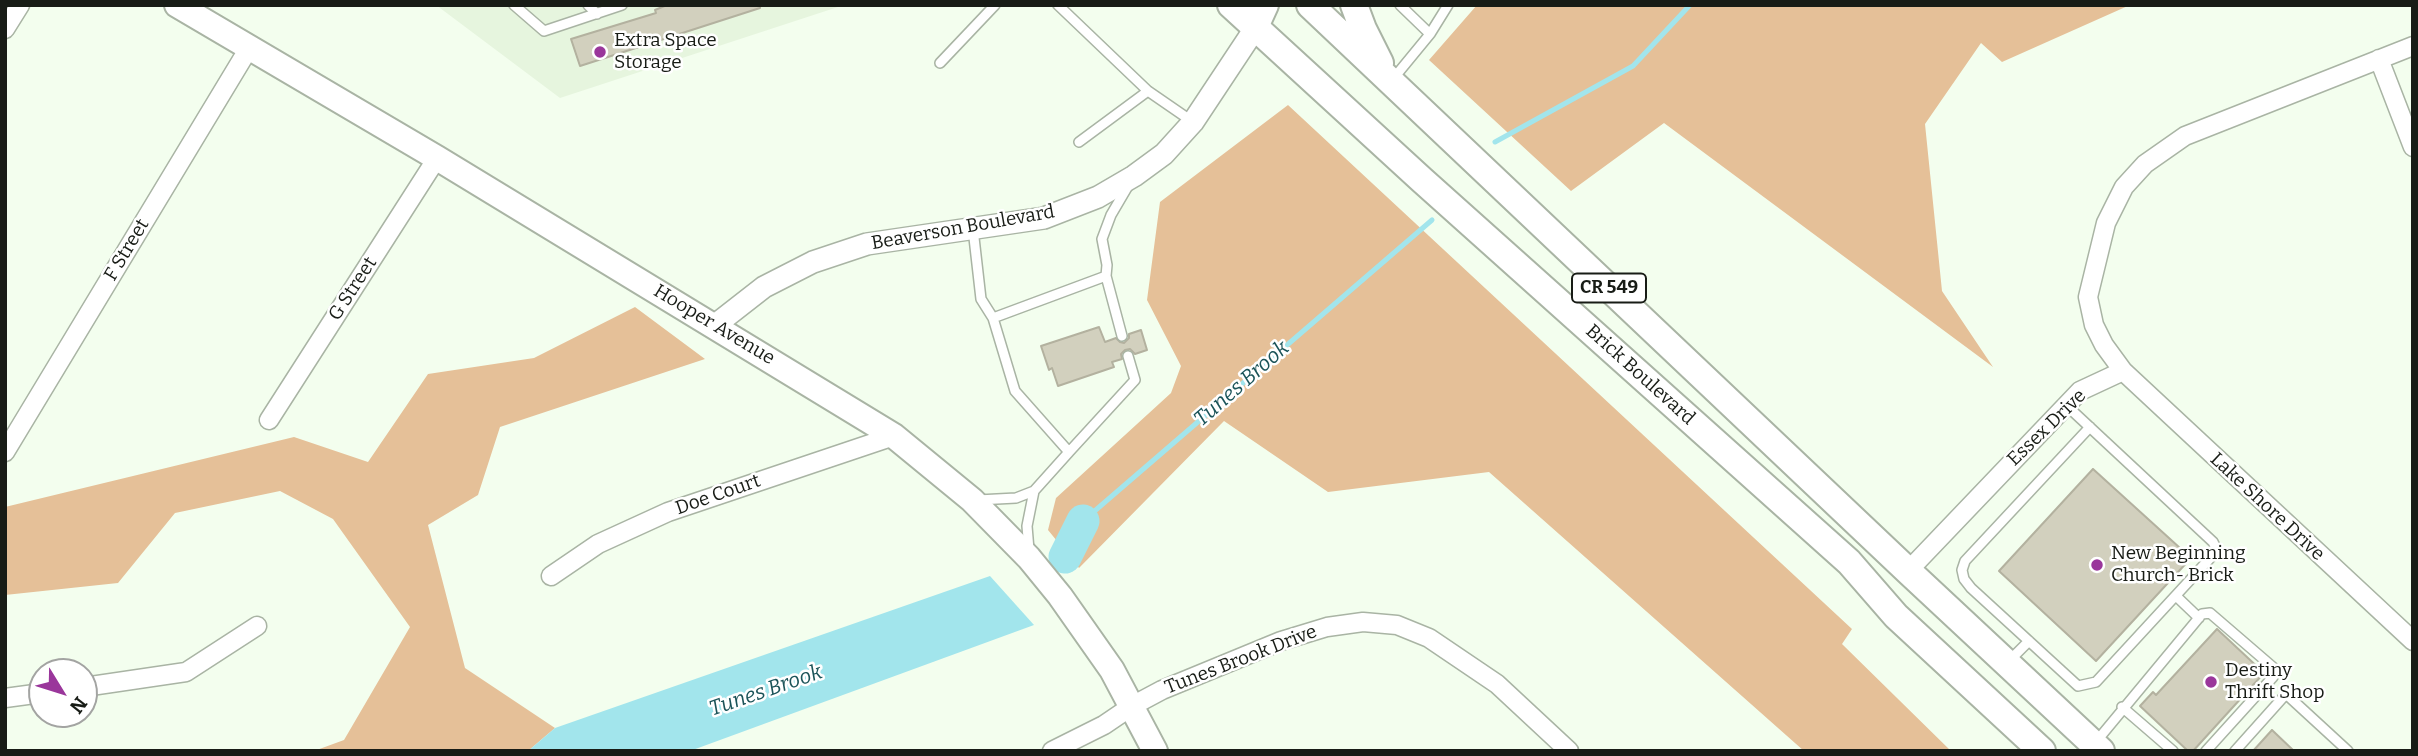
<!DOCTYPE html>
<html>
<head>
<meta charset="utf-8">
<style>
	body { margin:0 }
	#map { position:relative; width:2418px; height:756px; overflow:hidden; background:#f3feee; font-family:Bitter,serif }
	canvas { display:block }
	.frame { position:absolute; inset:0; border:7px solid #181c16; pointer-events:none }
	.north { position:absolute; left:28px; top:658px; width:70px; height:70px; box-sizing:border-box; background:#fff; border:2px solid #a3a4a2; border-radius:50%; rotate:128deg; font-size:19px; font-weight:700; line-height:28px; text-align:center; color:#181c16 }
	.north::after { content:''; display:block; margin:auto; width:24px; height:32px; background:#9a369b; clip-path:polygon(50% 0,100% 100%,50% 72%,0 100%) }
</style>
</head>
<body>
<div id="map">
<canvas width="2418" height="756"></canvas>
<div class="frame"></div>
<div class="north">N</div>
</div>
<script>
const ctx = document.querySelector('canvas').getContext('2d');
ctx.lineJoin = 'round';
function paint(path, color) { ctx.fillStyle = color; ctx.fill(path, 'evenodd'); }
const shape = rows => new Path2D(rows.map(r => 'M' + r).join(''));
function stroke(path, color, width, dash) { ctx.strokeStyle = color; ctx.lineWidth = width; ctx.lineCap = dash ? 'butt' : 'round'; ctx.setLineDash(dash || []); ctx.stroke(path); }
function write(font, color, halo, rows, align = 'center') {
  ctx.font = font + ' Bitter,serif'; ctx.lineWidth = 5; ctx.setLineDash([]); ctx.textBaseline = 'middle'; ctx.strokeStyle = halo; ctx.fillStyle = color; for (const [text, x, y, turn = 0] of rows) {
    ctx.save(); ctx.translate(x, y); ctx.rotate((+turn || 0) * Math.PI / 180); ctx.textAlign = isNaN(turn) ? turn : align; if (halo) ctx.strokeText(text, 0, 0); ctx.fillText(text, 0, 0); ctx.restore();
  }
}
paint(shape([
	[436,5,844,5,560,98]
]), '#e6f5de');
paint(shape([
	[1477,5,2130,5,2002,62,1981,43,1925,124,1942,291,1993,367,1664,123,1571,191,1429,60],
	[1288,105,1852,629,1842,644,1951,751,1804,751,1489,472,1328,492,1224,421,1079,568,1048,530,1056,498,1171,393,1181,366,1147,300,1160,202],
	[635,307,705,359,500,427,478,495,428,525,465,668,555,728,528,751,314,751,344,740,410,627,333,519,280,491,175,513,118,583,5,595,5,507,294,437,368,462,428,374,534,358]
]), '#e5c098');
paint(shape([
	[990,576,1034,625,690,751,528,751,555,728]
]), '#a2e5ec');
stroke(shape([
	[1495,142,1633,66,1690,5],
	[1083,521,1432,220]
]), '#a2e5ec', 5);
stroke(shape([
	[1065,557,1083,521]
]), '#a2e5ec', 33);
const building = shape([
	[667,5,760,5,760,8,580,66,571,39,656,13,655,10,667,5],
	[1099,327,1105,342,1116,338,1120,342,1124,343,1129,338,1129,334,1141,330,1147,350,1135,354,1130,349,1125,350,1121,354,1122,359,1112,362,1114,367,1058,386,1052,368,1049,370,1041,346,1099,327],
	[2093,469,2191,558,2096,661,1999,571,2093,469],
	[2217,629,2264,673,2193,751,2188,751,2140,706,2153,692,2156,695,2217,629],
	[2272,730,2294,751,2253,751,2272,730]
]);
paint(building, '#d2d0be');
stroke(building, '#b3b19f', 2);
const service = shape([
	[514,5,544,31,622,5],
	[588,5,597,14],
	[1058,5,1148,91,1193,122],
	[1430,34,1448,5],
	[940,63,995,5],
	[1393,79,1430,34,1400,5],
	[1079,142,1148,91],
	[973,229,981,299,993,318,1015,391,1069,452,1034,491,1016,498,978,500],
	[993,318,1106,276],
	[1122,336,1106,276,1107,265,1102,239,1111,215,1128,186],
	[2066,405,2213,542,2216,548,2214,554,2096,682,2078,686,1971,588,1964,579,1962,570,1965,561,2090,427],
	[1069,452,1135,380,1128,356],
	[1029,550,1027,526,1034,491],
	[2176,596,2199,618],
	[2008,662,2029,641],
	[2122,707,2173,751],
	[2095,743,2202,614,2210,613,2275,669,2273,677,2206,751],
	[2235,751,2286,694,2348,751]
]);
const minor = shape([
	[5,29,20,5],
	[2413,46,2185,136,2145,164,2124,187,2106,223,2088,297,2094,325,2104,345,2123,371,2413,641],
	[2379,59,2413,147],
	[269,420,437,158],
	[5,452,249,48],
	[1908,571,2080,391,2123,371],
	[551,576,598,544,668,512,894,436],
	[84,687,186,672,257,626],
	[5,698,42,693],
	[1052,751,1104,725,1132,706,1162,690,1281,641,1327,627,1363,622,1397,625,1429,638,1497,684,1569,751]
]);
const tertiary = shape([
	[714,326,764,287,813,262,867,244,1044,218,1098,197,1134,176,1164,154,1193,122,1256,27]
]);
const secondary = shape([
	[177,5,437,158,894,436,972,500,1029,558,1060,596,1112,670,1155,751],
	[1256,27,1266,5]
]);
const primary = shape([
	[1231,5,1422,180,1849,562,1896,616,2042,751],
	[1310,5,1908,571,2101,751],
	[1354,5,1363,29,1380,63]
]);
stroke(service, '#a9b4a4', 12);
stroke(minor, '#a9b4a4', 21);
stroke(tertiary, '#a9b4a4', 24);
stroke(secondary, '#a9b4a4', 28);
stroke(primary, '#a9b4a4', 30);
stroke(service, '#fff', 9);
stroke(minor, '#fff', 18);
stroke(tertiary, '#fff', 21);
stroke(secondary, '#fff', 24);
stroke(primary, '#fff', 26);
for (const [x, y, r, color] of [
	[600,52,7,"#9a369b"],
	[2097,565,7,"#9a369b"],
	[2211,682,7,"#9a369b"]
]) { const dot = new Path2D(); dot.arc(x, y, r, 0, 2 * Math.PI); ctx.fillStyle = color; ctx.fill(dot); stroke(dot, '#fff', 2.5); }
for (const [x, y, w] of [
	[1609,288,74]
]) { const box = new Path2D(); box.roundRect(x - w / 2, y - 14.5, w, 29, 5); ctx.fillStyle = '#fff'; ctx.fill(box); stroke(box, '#181c16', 2); }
write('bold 18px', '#181c16', null, [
	["CR 549",1609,288]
]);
write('19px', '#181c16', '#fff', [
	["Extra Space",614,41],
	["Storage",614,63],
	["New Beginning",2111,554],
	["Church- Brick",2111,576],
	["Destiny",2225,671],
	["Thrift Shop",2225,693]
], 'left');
write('19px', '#181c16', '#fff', [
	["Beaverson Boulevard",963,228,-10],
	["F Street",127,250,-59],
	["G Street",353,289,-57],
	["Hooper Avenue",714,325,31],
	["Brick Boulevard",1640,375,42],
	["Essex Drive",2047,428,-44],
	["Doe Court",718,495,-19],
	["Lake Shore Drive",2267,507,43],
	["Tunes Brook Drive",1241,660,-21]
]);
write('italic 21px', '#1b5459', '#fff', [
	["Tunes Brook",1242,384,-41],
	["Tunes Brook",766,691,-19]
]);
</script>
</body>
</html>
